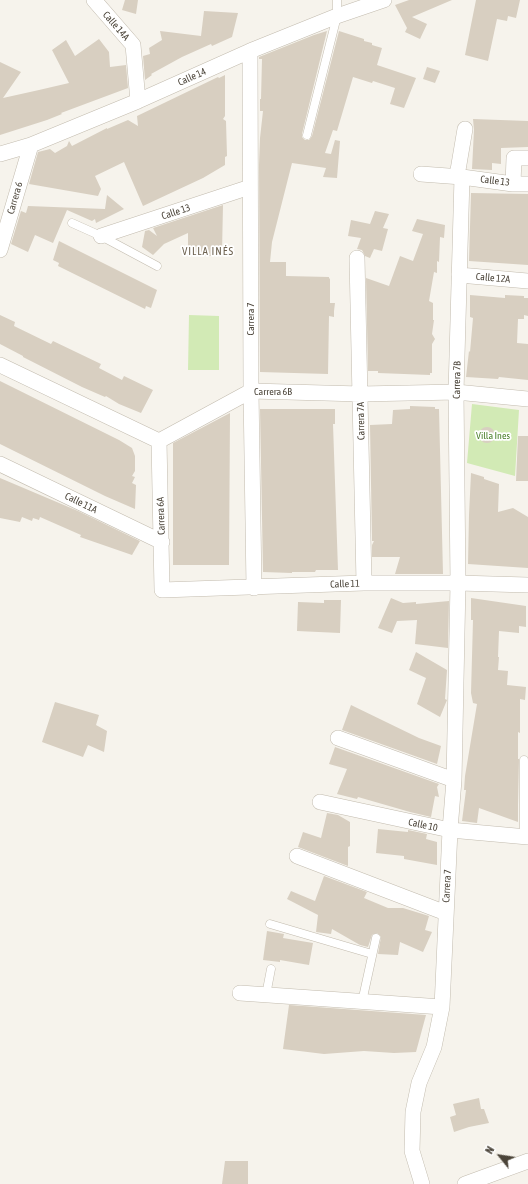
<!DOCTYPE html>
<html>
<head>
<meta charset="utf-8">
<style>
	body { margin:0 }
	#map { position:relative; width:528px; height:1184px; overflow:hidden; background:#f6f3ec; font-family:"Asap Condensed",sans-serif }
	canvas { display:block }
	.north { position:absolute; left:480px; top:1136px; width:40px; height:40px; -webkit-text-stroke:3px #fff; paint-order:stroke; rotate:300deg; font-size:11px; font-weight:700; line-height:16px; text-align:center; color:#4b4439 }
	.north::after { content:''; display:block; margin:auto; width:14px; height:18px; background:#4b4439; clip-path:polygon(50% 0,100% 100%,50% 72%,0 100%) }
</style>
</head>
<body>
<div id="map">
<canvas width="528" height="1184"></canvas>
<div class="north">N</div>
</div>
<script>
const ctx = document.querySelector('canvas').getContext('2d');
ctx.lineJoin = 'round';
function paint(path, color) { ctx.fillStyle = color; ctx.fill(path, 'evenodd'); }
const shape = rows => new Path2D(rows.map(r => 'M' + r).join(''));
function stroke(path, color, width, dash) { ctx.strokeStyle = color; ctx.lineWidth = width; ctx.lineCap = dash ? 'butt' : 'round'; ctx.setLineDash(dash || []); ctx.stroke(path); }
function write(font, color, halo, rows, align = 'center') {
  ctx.font = font + ' "Asap Condensed",sans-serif'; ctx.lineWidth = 3.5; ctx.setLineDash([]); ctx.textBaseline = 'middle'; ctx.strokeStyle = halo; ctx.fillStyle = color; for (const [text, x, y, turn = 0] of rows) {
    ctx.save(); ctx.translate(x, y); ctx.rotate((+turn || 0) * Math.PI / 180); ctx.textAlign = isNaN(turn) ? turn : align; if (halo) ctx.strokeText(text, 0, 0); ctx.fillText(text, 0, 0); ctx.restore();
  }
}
paint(shape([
	[189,315,219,316,219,370,188,370],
	[472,404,519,410,515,476,467,463]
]), '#d2eab5');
paint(shape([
	[125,0,138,0,136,14,122,10],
	[409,0,452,0,412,17,427,24,420,39,405,32,407,28,395,5],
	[476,0,520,0,516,18,508,16,507,21,497,19,488,61,465,55],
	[204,11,238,13,232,37,212,46,211,44,182,57,151,74,152,75,145,80,143,56,150,54,149,48,162,40,160,31,201,36],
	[327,31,302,134,302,137,305,140,309,140,312,136,339,31,364,39,364,41,372,43,372,45,382,48,377,65,416,78,404,108,390,104,395,88,373,81,372,83,353,77,337,131,333,130,325,153,331,154,335,140,340,141,337,178,323,177,326,168,292,163,272,242,270,262,286,262,286,276,329,277,329,278,330,279,330,303,335,303,334,311,334,317,329,316,328,374,260,372,259,165,260,138,263,111,260,111,260,99,261,99,262,59,259,59,259,57,314,35],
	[99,39,109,52,110,67,126,65,128,88,61,113,62,114,47,120,0,135,0,62,21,72,3,98,39,90,69,83,52,50,66,40,75,56],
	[427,67,440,71,435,83,423,79],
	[225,75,225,116,223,119,226,121,227,156,225,157,225,165,203,178,143,206,124,162,95,176,101,189,98,196,29,184,38,152,50,149,55,153,67,146,69,141,72,146,107,128,107,129,128,120,138,126,137,116,218,77,219,78],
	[473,119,528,121,528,147,501,148,501,164,492,163,492,170,472,169,474,130],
	[471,193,528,194,528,265,469,261],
	[107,195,124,209,96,223,95,219,92,221,67,210,53,243,35,235,28,252,11,244,21,211,26,213,28,206,105,209],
	[223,205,222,252,220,252,220,256,188,256,188,233,164,244,153,255,142,247,145,231,149,230,157,236,153,228],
	[375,211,389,214,383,228,388,229,382,251,374,249,370,258,365,256,362,250,357,249,361,238,348,236,351,220,370,224],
	[417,219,445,225,444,238,440,237,439,262,437,261,437,273,434,272,429,301,433,303,433,320,434,320,432,334,435,339,432,344,432,373,430,373,430,375,378,373,378,371,368,371,366,278,389,286,400,256,413,261,423,234,412,231],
	[59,241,157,290,151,308,146,306,145,309,58,266,59,263,53,260],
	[470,295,505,298,505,295,524,296,524,298,528,298,528,316,524,315,524,319,518,319,517,343,528,344,528,380,499,377,498,379,466,377,469,351,470,352,473,318,470,317],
	[0,315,15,322,14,326,51,344,53,341,101,364,99,368,122,380,124,376,153,390,141,413,119,404,106,396,105,397,82,387,23,357,23,356,0,344],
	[0,381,119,440,132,448,135,456,135,471,132,476,135,477,132,483,136,485,135,509,105,496,0,444],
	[410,406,435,407,435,409,439,409,443,574,395,574,400,557,372,557,372,545,374,541,372,541,370,425,392,424,393,410,410,409],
	[260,409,335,409,335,424,333,424,338,570,316,570,315,572,292,572,292,573,263,572],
	[230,413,229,565,173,565,173,443],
	'479 435a8 8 0 1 1 16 0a8 8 0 1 1-16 0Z',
	[518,436,528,436,528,481,516,481],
	[471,473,484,477,484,479,499,484,498,512,513,508,528,517,528,568,468,564,469,515],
	[0,478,78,511,140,541,132,555,80,537,81,535,40,517,39,520,33,518,32,521,22,517,20,522,0,518],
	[391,598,403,603,416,602,416,604,449,601,448,648,415,644,417,620,397,621,392,633,378,628],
	[471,598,526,606,526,627,519,626,519,633,499,631,498,657,499,657,498,670,508,671,507,685,526,687,525,700,520,699,520,733,518,732,518,759,519,759,518,805,518,822,479,808,477,823,462,821,466,790,464,790,465,776,477,704,473,703,471,693,473,620,471,620],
	[324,600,341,600,340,633,297,631,298,602,324,603],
	[416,652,447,670,445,699,447,700,440,717,417,704,426,678,409,670],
	[55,702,99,715,96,725,107,731,104,752,88,745,83,757,42,742],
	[351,705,419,738,441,746,437,764,342,730],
	[335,747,439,784,437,787,439,797,435,796,431,817,410,812,358,797,357,799,337,794,347,769,329,764],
	[327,813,338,815,350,822,350,846,348,847,348,866,298,847,303,832,321,838],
	[378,829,408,832,408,830,427,834,426,839,437,842,437,865,404,859,404,856,376,853],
	[324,876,367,892,364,898,388,908,403,908,429,916,425,930,432,932,423,952,400,942,398,955,378,954,381,937,377,933,372,935,368,947,360,945,332,929,331,934,316,932,318,915,287,899,291,891,315,901],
	[267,931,284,934,283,938,313,943,309,965,280,960,280,962,263,960],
	[289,1005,399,1013,426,1015,416,1052,394,1053,364,1051,324,1054,283,1049],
	[479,1098,481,1109,484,1109,489,1123,469,1127,454,1132,450,1117,456,1115,453,1104],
	[225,1161,248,1161,248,1184,222,1184]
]), '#d8cfc1');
const lane = shape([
	[307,135,337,16,337,0],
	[72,223,101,236,157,266],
	[524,760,524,837],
	[270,924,372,954],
	[266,995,271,969],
	[362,1002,376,938]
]);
const street = shape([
	[94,0,133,45,138,101],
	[250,51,251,391,254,588],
	[0,154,31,145,138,101,250,51,337,16,384,0],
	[421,174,462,177,513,184,528,184],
	[457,176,465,129],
	[513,184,514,158,528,158],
	[101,236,250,187],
	[0,250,31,145],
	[357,258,364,583],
	[459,275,528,281],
	[0,365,159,441,251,391,361,394,456,392,528,399],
	[159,441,162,590,364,583,458,583,528,585],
	[0,464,162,542],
	[338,738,454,780],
	[320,802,450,830,528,837],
	[297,856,446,913],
	[240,993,442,1007],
	[422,1184,412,1151,413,1112,419,1083,434,1047,442,1007,450,830,454,780,458,583,456,392,462,177],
	[465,1184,528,1161]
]);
stroke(lane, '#c2bbae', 9);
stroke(street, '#c2bbae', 16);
stroke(lane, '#fff', 8);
stroke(street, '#fff', 15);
write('10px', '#4b4439', '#fff', [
	["Calle 14A",116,26,49],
	["Calle 14",192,77,-24],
	["Calle 13",495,181,7],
	["Carrera 6",15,198,-74],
	["Calle 13",176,212,-18],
	["Calle 12A",493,278,5],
	["Carrera 7",251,319,-90],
	["Carrera 7B",457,380,-89],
	["Carrera 6B",273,392],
	["Carrera 7A",361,421,-91],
	["Calle 11A",81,503,26],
	["Carrera 6A",161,516,-92],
	["Calle 11",345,584,-2],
	["Calle 10",423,825,12],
	["Carrera 7",447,886,-87]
]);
write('10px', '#4a7f2a', '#fff', [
	["Villa Ines",493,436]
]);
ctx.letterSpacing = '1px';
write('11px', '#6e6250', '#fff', [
	["VILLA INÉS",208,252]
]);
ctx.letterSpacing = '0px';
</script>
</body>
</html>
